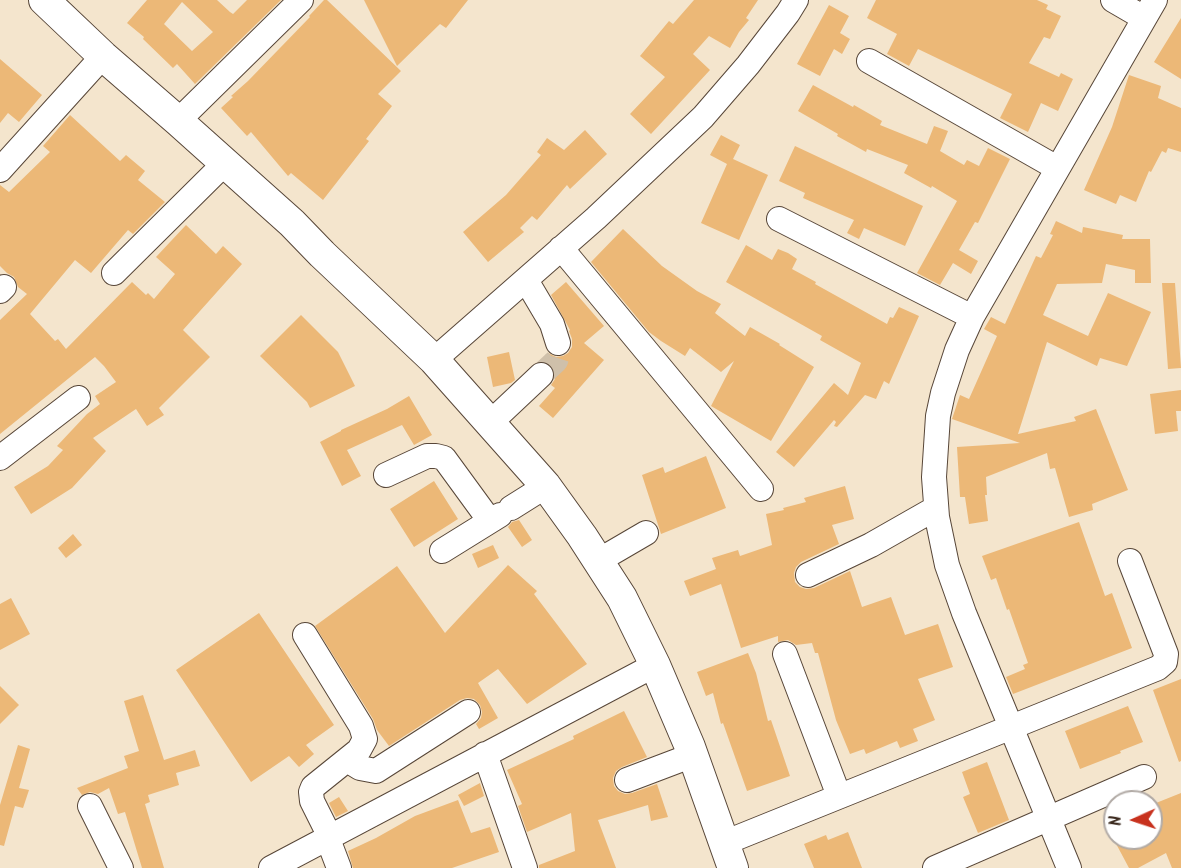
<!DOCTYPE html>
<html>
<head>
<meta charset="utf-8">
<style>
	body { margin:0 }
	#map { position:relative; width:1181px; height:868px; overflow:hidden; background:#f4e5cd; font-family:Kalam,sans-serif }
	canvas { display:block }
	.north { position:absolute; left:1103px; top:790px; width:60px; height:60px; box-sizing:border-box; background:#fff; border:2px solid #b1aaa5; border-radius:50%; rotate:267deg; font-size:16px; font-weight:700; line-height:24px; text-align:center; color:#3b2a1e }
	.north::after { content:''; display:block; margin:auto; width:21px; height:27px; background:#c8321e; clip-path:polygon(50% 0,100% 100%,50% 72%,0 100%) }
</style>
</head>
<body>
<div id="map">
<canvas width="1181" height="868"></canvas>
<div class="north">N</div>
</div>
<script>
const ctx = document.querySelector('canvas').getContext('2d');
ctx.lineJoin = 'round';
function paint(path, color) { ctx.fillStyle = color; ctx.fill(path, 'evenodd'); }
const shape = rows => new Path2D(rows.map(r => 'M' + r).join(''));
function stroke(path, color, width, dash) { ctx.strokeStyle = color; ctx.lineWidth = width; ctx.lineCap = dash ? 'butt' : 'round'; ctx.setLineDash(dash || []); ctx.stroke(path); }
paint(shape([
	[147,0,217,0,230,12,233,14,247,0,281,0,195,84,177,64,173,68,143,39,144,37,127,23],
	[182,2,213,32,192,51,164,24],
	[324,0,327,0,401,71,378,94,392,106,366,139,369,141,323,200,291,173,288,176,251,132,247,136,221,108,233,97,231,96,248,81,310,17,309,16],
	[364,0,468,0,446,28,440,24,397,66],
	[694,0,758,0,746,18,749,20,739,32,730,48,709,36,693,54,710,70,651,134,630,114,665,77,640,56,669,21,673,24],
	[876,0,1037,0,1048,5,1046,9,1061,16,1050,39,1044,37,1029,63,1059,77,1061,73,1073,79,1058,111,1041,103,1028,132,1000,118,1012,94,918,49,909,66,887,54,897,34,867,18],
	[829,5,849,16,840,33,850,39,842,54,834,49,820,76,797,64],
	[1181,18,1181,79,1154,62],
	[0,59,42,95,19,122,8,113,0,123],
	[1129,75,1161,86,1158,98,1181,108,1181,152,1168,148,1166,153,1162,151,1151,172,1149,171,1136,202,1120,195,1116,204,1084,190,1112,127],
	[813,85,853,107,854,105,882,121,880,125,927,144,934,126,948,131,940,151,964,165,967,160,979,166,988,148,1010,159,978,223,975,222,959,250,978,261,971,274,953,263,940,285,917,273,957,201,932,186,931,188,904,173,908,165,867,149,866,152,837,136,838,134,798,111],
	[70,115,120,161,126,155,145,171,138,180,165,202,133,234,128,230,91,273,75,260,30,314,55,341,58,339,66,349,132,282,146,295,148,293,154,299,175,274,156,257,186,225,216,254,223,246,242,264,183,330,210,357,159,408,164,415,147,426,136,409,93,438,106,451,72,488,31,514,14,487,48,466,63,450,57,446,87,414,100,404,95,396,116,382,104,366,95,357,0,434,0,320,27,294,18,287,14,277,7,273,0,266,0,185,9,192,50,152,43,146],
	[585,130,607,154,570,189,567,185,537,220,532,216,520,228,524,232,488,262,463,232,506,195,541,155,537,152,547,138,564,150],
	[721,135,740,145,733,159,768,175,739,240,701,223,727,164,710,155],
	[795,146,923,206,905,246,864,228,859,239,847,233,854,220,803,198,805,193,779,181],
	[1056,221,1082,233,1083,227,1123,235,1122,239,1150,239,1151,283,1135,283,1135,270,1106,264,1102,283,1057,284,1043,315,1088,336,1108,293,1151,312,1127,366,1100,358,1097,366,1047,342,1018,434,1076,421,1074,417,1096,409,1128,490,1092,504,1093,510,1069,517,1055,468,1050,469,1047,453,986,477,987,495,985,495,988,521,969,524,965,497,960,497,957,447,1020,443,952,419,960,395,969,399,997,336,984,329,991,317,1005,324,1036,256,1041,258,1053,235,1050,234],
	[623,229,662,266,697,291,721,304,715,313,745,336,750,327,780,344,779,345,814,367,771,441,711,406,734,361,721,372,690,348,685,356,661,341,649,332,591,262],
	[746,245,772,260,778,249,788,253,797,259,792,269,816,282,815,284,887,324,890,317,893,318,899,307,919,316,889,384,884,381,876,399,865,395,837,427,834,426,836,422,834,420,794,467,776,452,834,383,848,395,861,363,820,340,822,336,726,282],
	[566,282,604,326,584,343,604,360,553,418,539,406,555,388,551,385,555,379,555,372,551,365,546,362,540,361,548,353,556,357,563,356,568,353,572,347,572,339,569,331,570,330,551,295],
	[1162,283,1175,283,1181,368,1168,369],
	[301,315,338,352,355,386,310,408,307,402,260,356],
	[509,352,515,380,511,383,493,387,487,357],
	[1181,390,1181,411,1176,411,1178,431,1155,434,1150,394],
	[409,396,432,435,414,445,402,425,347,450,361,476,342,486,320,442,341,431,341,430,387,409],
	[706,456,726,508,661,534,642,475,663,467,665,473],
	[434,481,458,519,414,547,390,509],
	[845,486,854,519,832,525,839,544,801,562,796,567,794,573,795,582,800,587,806,589,814,588,850,571,862,607,891,597,905,635,938,624,953,667,918,679,935,720,913,729,918,741,900,748,897,741,866,754,864,749,850,754,836,720,818,653,815,653,812,643,796,645,788,640,778,642,778,636,741,648,721,584,690,596,684,581,716,569,712,558,738,550,740,556,772,545,766,514,784,510,783,508,806,502,804,498],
	[519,520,532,540,522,547,508,527,512,522],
	[1079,522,1105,596,1112,593,1132,648,1013,694,1006,677,1025,669,1023,665,1028,663,1009,609,1007,610,996,578,991,580,982,556],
	[73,534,82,545,66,558,58,548],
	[493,545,499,558,478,568,472,554],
	[508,565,537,591,534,594,587,664,527,704,498,669,478,683,498,718,479,729,476,724,481,718,482,712,480,705,474,699,467,698,460,700,389,746,377,730,373,719,315,626,397,566,445,633],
	[11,598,30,634,0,650,0,604],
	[259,613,334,725,306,745,314,754,299,767,289,756,251,782,176,670],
	[748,653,756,673,768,721,771,720,790,776,747,791,723,723,721,724,713,693,706,696,697,672],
	[1181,679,1181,761,1179,762,1153,690],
	[0,686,19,705,0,724],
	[143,695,164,760,195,750,200,766,176,773,179,785,148,795,150,802,145,804,164,868,142,868,125,812,118,814,109,788,98,794,90,792,82,795,77,788,128,768,124,756,139,751,124,701],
	[1128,706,1143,742,1120,751,1121,753,1080,769,1065,731],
	[624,711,647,757,622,767,616,771,613,778,614,786,618,791,625,794,632,793,657,784,668,817,651,821,648,805,598,820,616,868,539,868,539,865,575,851,571,813,527,832,518,806,522,804,507,770,574,739,573,736],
	[18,745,30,749,19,788,29,790,23,808,15,806,4,846,0,845,0,805],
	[987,762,1009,820,978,833,963,797,970,794,962,772],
	[480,783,484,796,464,806,458,795],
	[1181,793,1181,868,1172,868,1166,853,1138,868,1129,868,1113,838,1151,838,1151,805],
	[339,797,348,811,336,817,329,803],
	[458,800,471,833,490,827,499,852,452,868,353,868,348,851,376,838,415,816],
	[848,832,862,868,814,868,804,844,826,835,828,840]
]), '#ecb877');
stroke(shape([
	[541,375,556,361,560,349,558,343]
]), '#cfc0aa', 24, [24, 12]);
const minor = shape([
	[1113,0,1144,18],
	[869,61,1057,168],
	[178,121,301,0],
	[0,170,103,56],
	[779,219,972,317],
	[561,248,761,489],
	[114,273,225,163],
	[526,280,552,324,558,343],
	[0,291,4,287],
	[434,360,596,218,703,117,748,65,788,13,796,0],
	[490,423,541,375],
	[0,458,78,398],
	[386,475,427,456,436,456,444,458,490,521],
	[511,508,546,486],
	[442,551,500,515],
	[598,561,646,533],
	[808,575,871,545,936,508],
	[305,635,361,726,365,739,359,750,313,787,311,792,312,801,330,837],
	[785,654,839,796],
	[485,754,525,868],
	[347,760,360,768,376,771,468,712],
	[627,780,693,755],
	[90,806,121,868],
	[328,839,339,868],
	[724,843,1158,668,1165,662,1166,654,1130,561],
	[271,868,655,665],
	[935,868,1144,777],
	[1069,868,964,613,947,565,937,517,934,477,938,416,943,393,957,350,972,317,1155,0]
]);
const major = shape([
	[44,0,103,56,178,121,292,223,322,254,434,360,546,486,582,536,622,598,655,665,690,747,733,868]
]);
stroke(minor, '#574638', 26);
stroke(major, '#574638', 32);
stroke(minor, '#fff', 24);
stroke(major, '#fff', 30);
</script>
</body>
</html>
